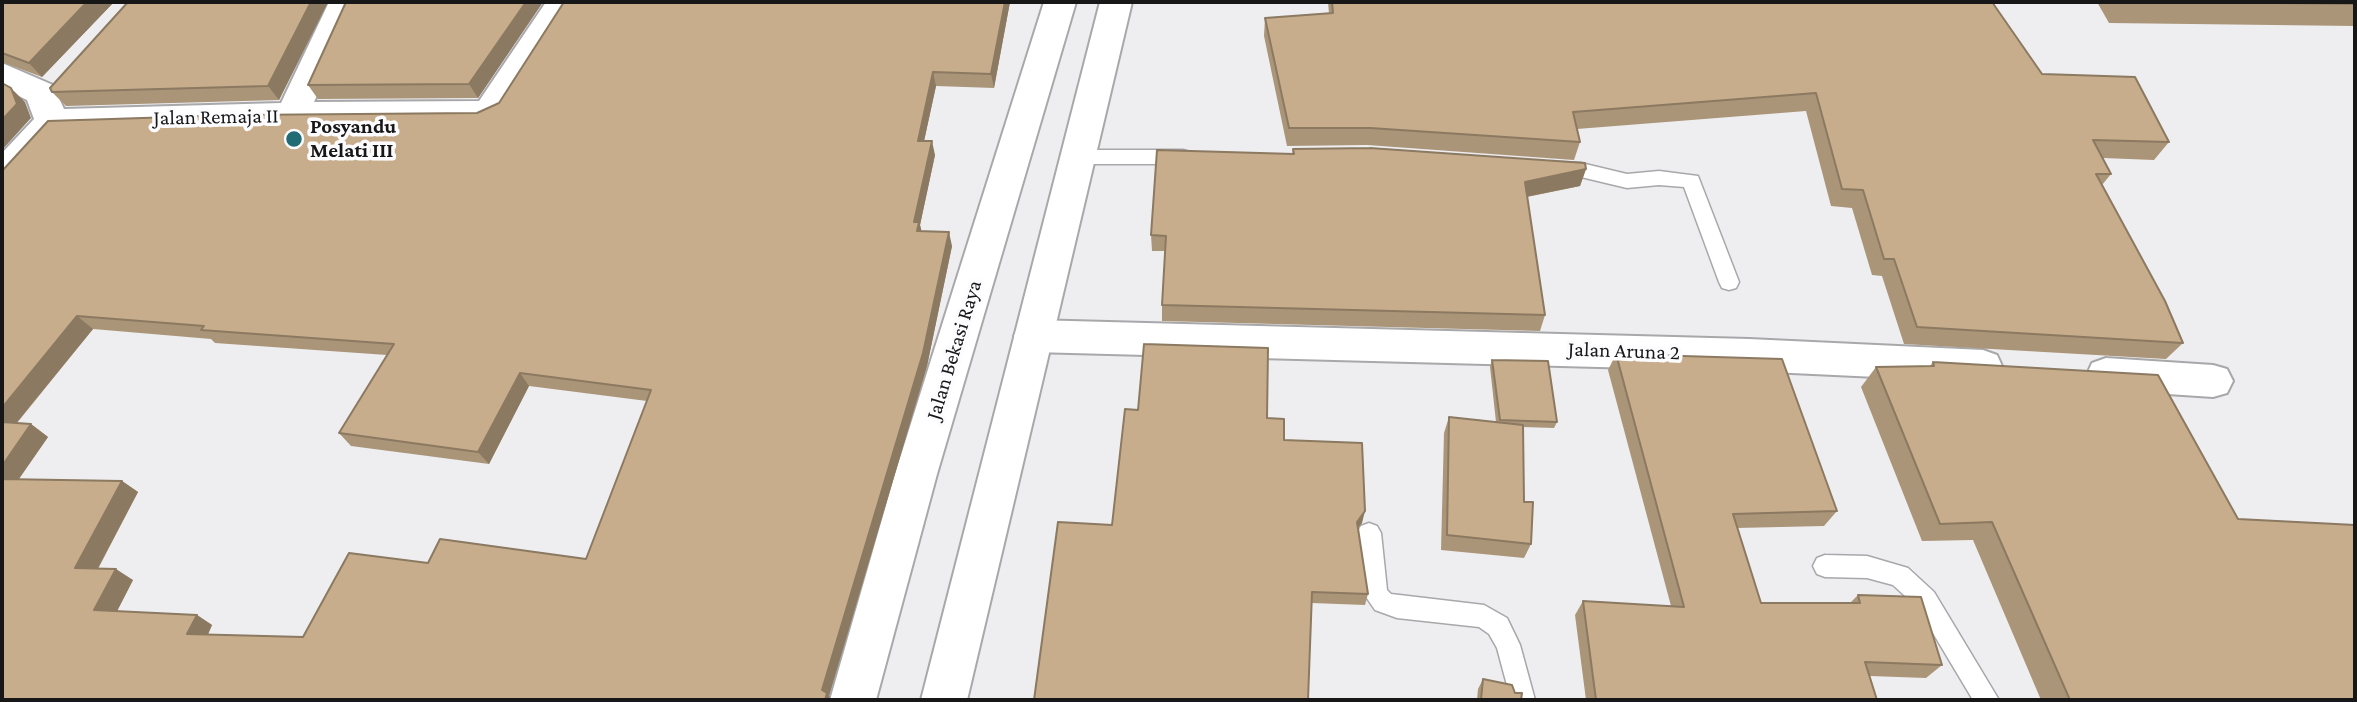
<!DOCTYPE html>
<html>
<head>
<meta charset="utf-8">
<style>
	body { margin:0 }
	#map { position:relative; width:2357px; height:702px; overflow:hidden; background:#eeeef1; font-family:"Crimson Pro",serif }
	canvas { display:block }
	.frame { position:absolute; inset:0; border:4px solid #171718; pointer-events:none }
</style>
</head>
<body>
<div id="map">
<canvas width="2357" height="702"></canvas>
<div class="frame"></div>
</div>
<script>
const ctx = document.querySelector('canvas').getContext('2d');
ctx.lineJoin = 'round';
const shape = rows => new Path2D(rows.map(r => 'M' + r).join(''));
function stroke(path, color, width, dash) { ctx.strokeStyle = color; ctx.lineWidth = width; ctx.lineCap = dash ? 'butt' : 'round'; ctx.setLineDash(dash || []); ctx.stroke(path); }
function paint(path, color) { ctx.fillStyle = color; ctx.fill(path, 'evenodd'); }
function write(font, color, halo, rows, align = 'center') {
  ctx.font = font + ' "Crimson Pro",serif'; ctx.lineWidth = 7; ctx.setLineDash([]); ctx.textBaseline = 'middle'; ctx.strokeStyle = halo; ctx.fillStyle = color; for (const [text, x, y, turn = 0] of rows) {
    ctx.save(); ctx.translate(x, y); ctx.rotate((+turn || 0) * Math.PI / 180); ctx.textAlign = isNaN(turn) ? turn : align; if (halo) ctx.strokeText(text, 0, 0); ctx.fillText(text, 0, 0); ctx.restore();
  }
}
const lane = shape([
	[1079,150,1183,150,1190,152,1192,157,1190,162,1183,164,1079,164,1072,162,1070,157,1072,152,1079,150],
	[1558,162,1581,163,1627,174,1659,171,1698,176,1739,282,1736,288,1729,290,1722,288,1719,282,1684,187,1659,185,1627,188,1581,177,1558,176,1551,174,1549,169,1551,164,1558,162],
	[1369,523,1377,526,1381,533,1387,590,1391,594,1484,605,1507,618,1520,645,1535,700,1511,700,1497,648,1489,634,1479,627,1397,618,1375,610,1364,594,1357,533,1361,526,1369,523],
	[1825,555,1867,556,1908,568,1934,592,1999,700,1973,700,1918,608,1893,585,1867,578,1825,577,1817,574,1813,566,1817,558,1825,555]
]);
const street = shape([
	[329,2,353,2,357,7,314,102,479,101,546,2,578,2,505,116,497,121,485,125,249,127,61,133,14,184,2,188,2,153,34,119,27,100,2,88,2,63,53,85,64,109,281,103,329,2],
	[1033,320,1749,339,1983,350,1997,355,2002,366,1997,377,1983,382,1749,371,1033,352,1019,347,1014,336,1019,325,1033,320],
	[2106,358,2213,365,2227,369,2233,381,2227,393,2213,397,2106,390,2092,385,2087,374,2092,363,2106,358]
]);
const primary = shape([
	[1044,2,1076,2,937,474,876,700,830,700,895,474,1044,2],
	[1100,2,1132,2,967,700,921,700,1100,2]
]);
stroke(lane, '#a8a7aa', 3);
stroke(street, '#a8a7aa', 4);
stroke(primary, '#a8a7aa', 4);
paint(lane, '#fff');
paint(street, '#fff');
paint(primary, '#fff');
paint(shape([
	[2,2,114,2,42,77,2,62],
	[328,2,279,100,66,106,52,92],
	[346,2,543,2,478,98,318,99,308,85],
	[564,2,1010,2,994,88,936,86,924,141,935,155,920,225,921,231,952,246,927,366,829,696,831,700,2,700,2,171,477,113,499,103],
	[93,329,211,339,215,343,387,355,339,433,351,446,489,464,529,386,647,401,586,559,428,563,303,637,208,635,212,625,197,615,117,611,133,580,98,569,138,492,122,481,19,479,48,437,31,424,17,423],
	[1328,2,1992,2,2042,74,2169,142,2154,160,2103,158,2111,174,2102,185,2183,343,2166,359,1904,344,1882,276,1872,275,1852,208,1831,206,1806,111,1577,129,1580,142,1574,160,1367,145,1287,146,1264,36,1265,18,1329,14],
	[2097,2,2355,2,2355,26,2109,23],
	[1293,149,1586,169,1580,186,1527,197,1545,315,1540,331,1162,321,1162,305,1165,251,1152,251,1151,235,1292,154],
	[1616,354,1837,511,1824,526,1737,528,1761,603,1850,603,1858,595,1942,665,1926,678,1870,676,1877,700,1586,700,1575,615,1583,601,1671,606,1608,370],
	[1492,360,1557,422,1554,428,1523,427,1524,502,1531,544,1524,558,1441,550,1444,433,1449,417,1496,422,1490,367],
	[1933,362,2238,519,2355,700,2041,700,1973,540,1922,541,1861,387,1876,367,1930,366],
	[1284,440,1362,523,1358,528,1368,594,1365,605,1312,603,1112,525],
	[1483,679,1515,693,1521,700,1477,700,1478,689]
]), '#ab9578');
paint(shape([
	[87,2,114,2,42,77,29,63],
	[311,2,328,2,279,100,268,86],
	[526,2,543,2,478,98,469,84],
	[1005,2,1010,2,994,88,991,74],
	[933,72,936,86,921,155,918,141],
	[11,88,25,102,31,118,2,150,2,120],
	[932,141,935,155,920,225,923,236,921,245,914,222],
	[1586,169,1580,186,1520,198,1525,182],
	[949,232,952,246,927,366,829,696,831,700,825,700,822,690],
	[77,316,93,329,8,433,2,428,2,408],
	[520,373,529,386,489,464,478,452],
	[31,424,48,437,11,490,2,484,2,466],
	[122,481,138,492,92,579,75,568],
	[1365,511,1362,523,1354,533,1357,522],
	[116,569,133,580,112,621,94,610],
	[197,615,212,625,203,644,187,634]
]), '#8b7961');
const building = shape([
	[2,2,87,2,29,63,2,53,2,2],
	[128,2,311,2,268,86,52,92,50,88,128,2],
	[346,2,526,2,469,84,308,85,346,2],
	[564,2,1005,2,991,74,933,72,918,141,932,141,914,222,919,222,917,231,949,232,923,353,822,690,827,693,825,700,2,700,2,479,122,481,75,568,116,569,94,610,197,615,187,634,303,637,349,553,428,563,440,539,586,559,651,390,520,373,478,452,339,433,394,344,201,330,204,326,77,316,2,408,2,171,48,121,237,115,477,113,499,103,564,2],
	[1332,2,1992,2,2042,74,2135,77,2169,142,2093,140,2111,174,2096,174,2165,301,2183,343,1917,327,1894,259,1884,259,1863,190,1842,189,1816,93,1573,112,1580,142,1370,128,1289,128,1265,18,1333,13,1332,2],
	[2204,2,2355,2,2355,4,2204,2],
	[2,83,11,88,17,104,2,120,2,83],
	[1370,148,1585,163,1586,169,1525,182,1545,315,1162,305,1166,236,1151,235,1157,150,1294,154,1293,149,1370,148],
	[1144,344,1268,348,1267,418,1284,419,1284,440,1362,443,1365,511,1357,522,1368,594,1312,592,1308,700,1034,700,1058,522,1112,525,1125,409,1138,410,1144,344],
	[1616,354,1782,359,1837,511,1733,514,1761,603,1860,603,1858,595,1921,597,1942,665,1865,662,1877,700,1596,700,1583,601,1684,607,1616,354],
	[1492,360,1548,361,1557,422,1500,420,1492,360],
	[1933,362,2158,375,2238,519,2355,525,2355,700,2070,700,1992,522,1940,524,1876,367,1934,366,1933,362],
	[1449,417,1523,425,1524,502,1533,502,1531,544,1447,535,1449,417],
	[2,422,31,424,2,466,2,422],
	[1483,679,1512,685,1515,693,1522,693,1521,700,1481,700,1483,679]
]);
paint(building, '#c7ad8b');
stroke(building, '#8b7961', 2);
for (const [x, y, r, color] of [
	[294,139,9,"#216c74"]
]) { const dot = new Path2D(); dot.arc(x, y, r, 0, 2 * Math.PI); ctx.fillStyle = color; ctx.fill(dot); stroke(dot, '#fcfcfe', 2.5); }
write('21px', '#171718', '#fcfcfe', [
	["Jalan Remaja II",216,117,-1],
	["Jalan Bekasi Raya",954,350,-73],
	["Jalan Aruna 2",1624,351,2]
]);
write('bold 21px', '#171718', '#fcfcfe', [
	["Posyandu",310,127],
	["Melati III",310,151]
], 'left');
</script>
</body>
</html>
